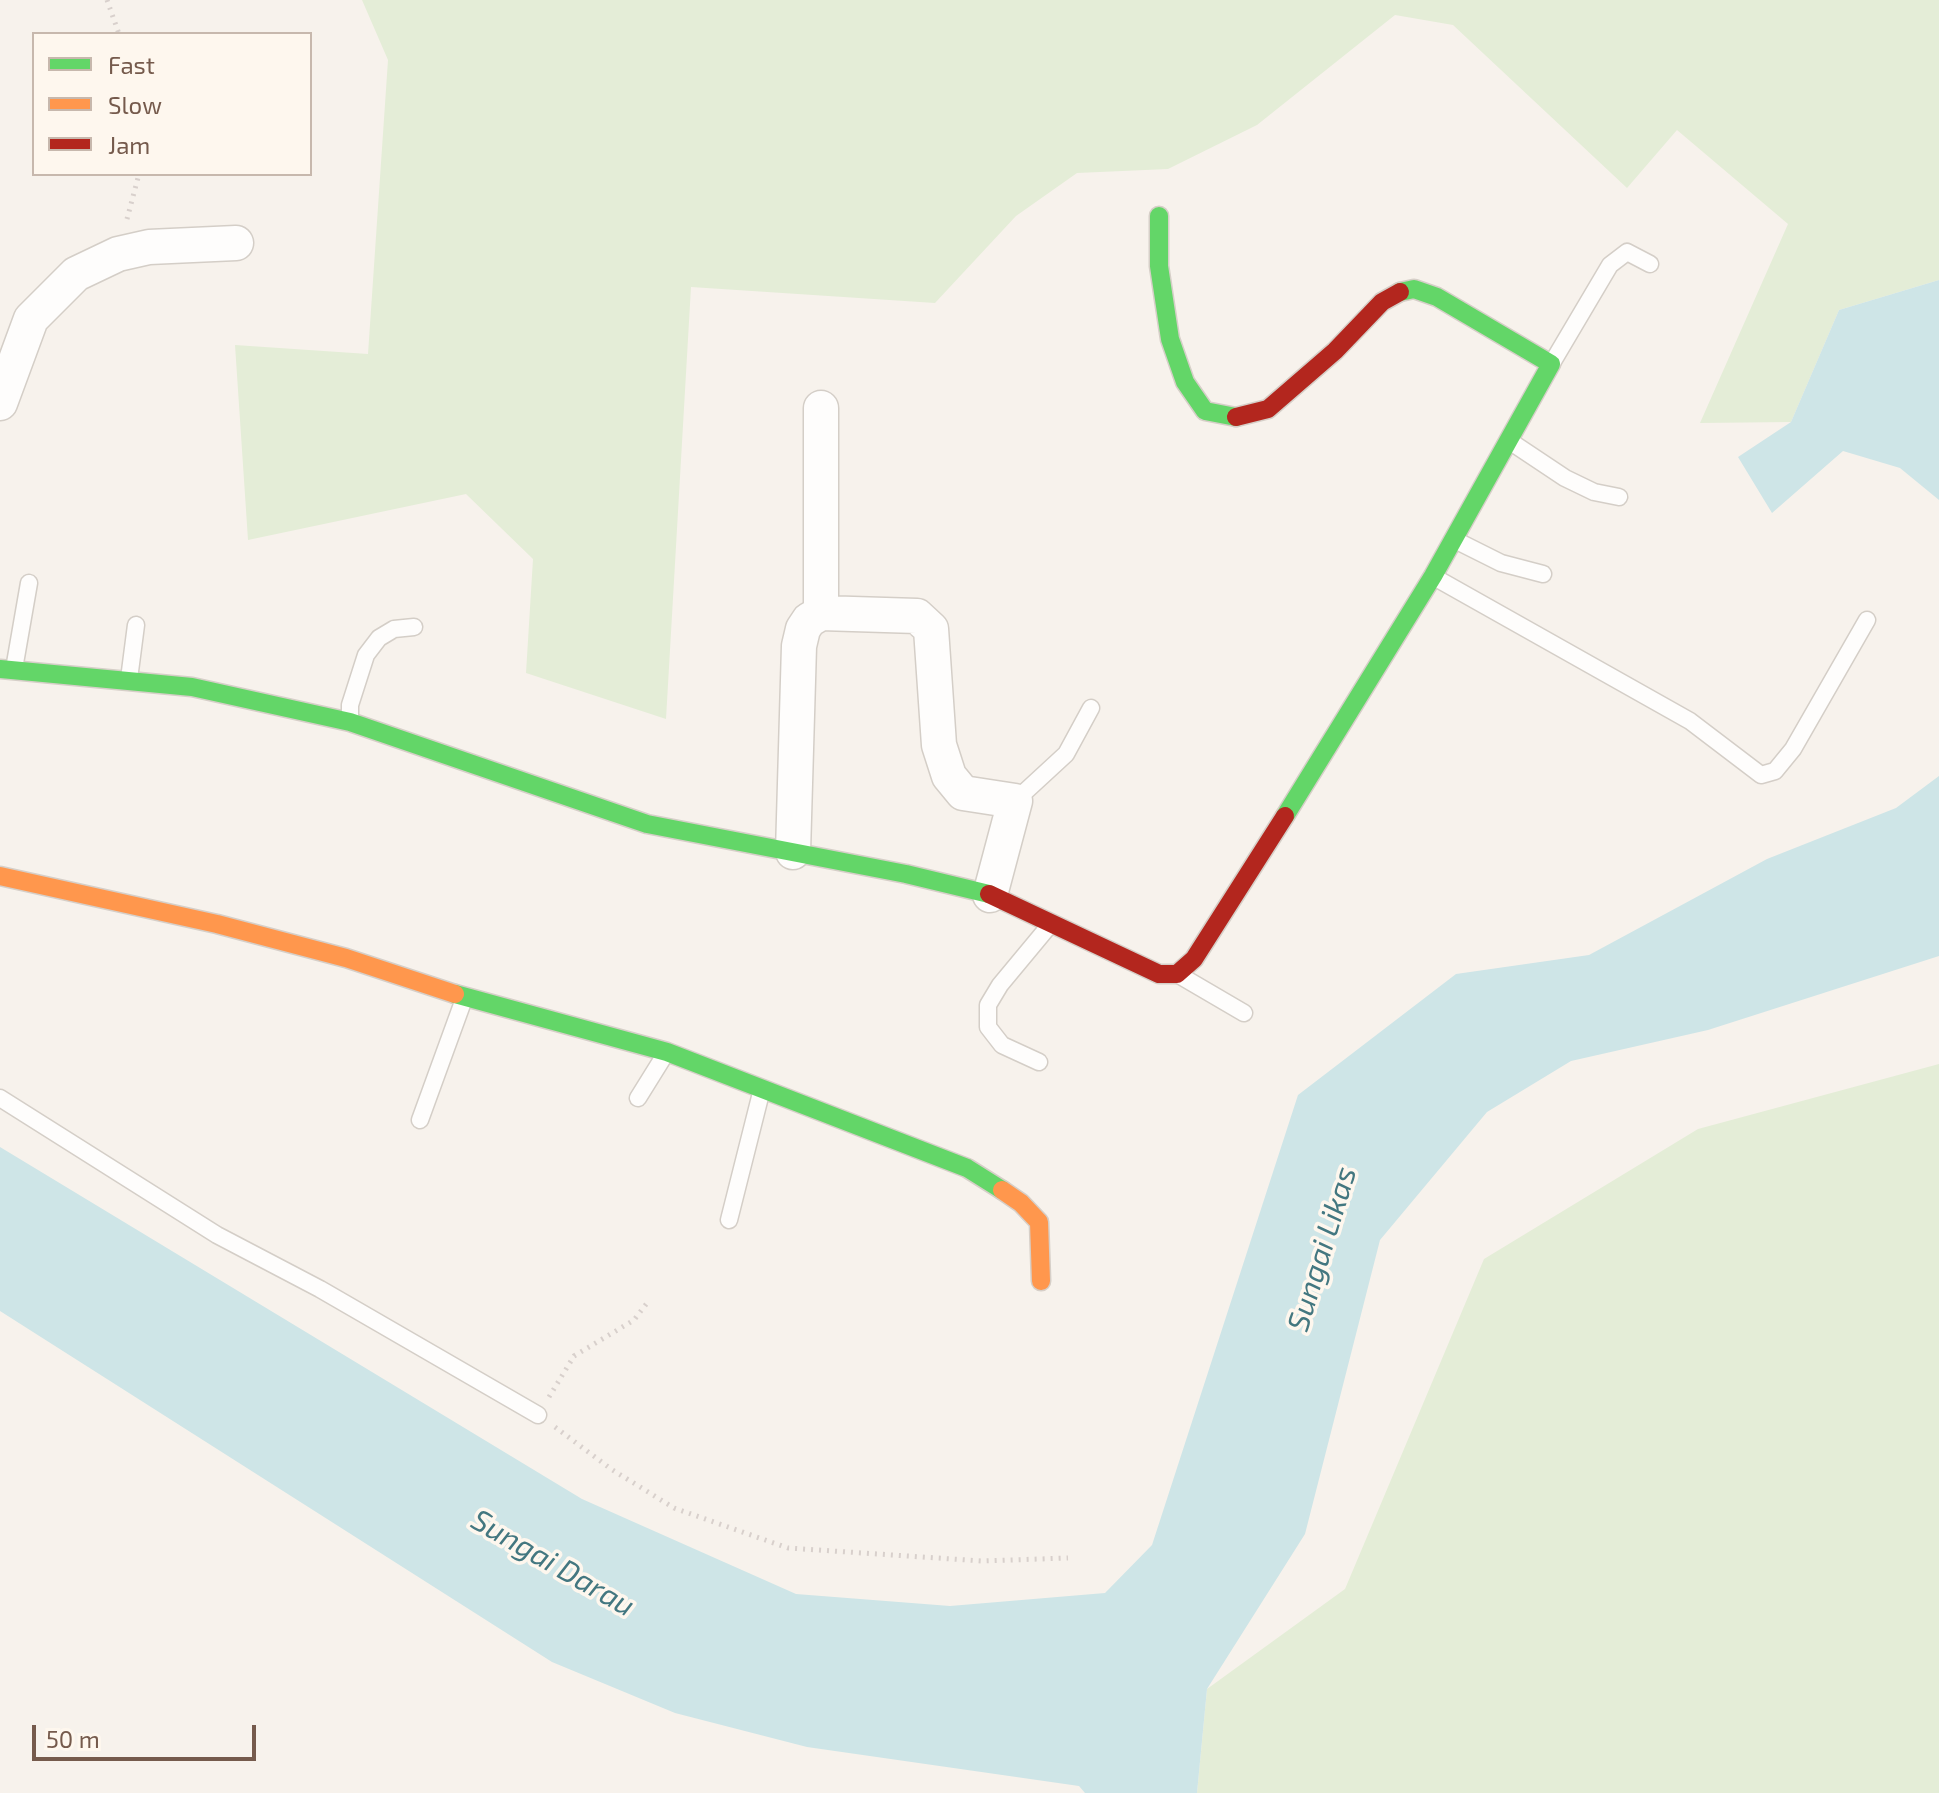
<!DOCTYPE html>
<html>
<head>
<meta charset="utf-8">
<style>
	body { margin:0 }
	#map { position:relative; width:1939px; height:1793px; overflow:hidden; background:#f7f2ec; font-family:"Exo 2",sans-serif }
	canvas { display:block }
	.legend { position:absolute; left:32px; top:32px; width:280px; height:144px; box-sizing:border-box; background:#fef7ee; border:2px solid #c7b8ad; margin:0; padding:10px 14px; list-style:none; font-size:24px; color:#755a4c }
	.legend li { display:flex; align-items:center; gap:16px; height:40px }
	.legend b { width:40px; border:2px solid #c7b8ad }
	.scale { position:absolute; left:32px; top:1725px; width:224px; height:36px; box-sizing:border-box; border:4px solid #755a4c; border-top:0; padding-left:10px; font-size:24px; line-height:28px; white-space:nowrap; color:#755a4c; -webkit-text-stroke:6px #fef7ee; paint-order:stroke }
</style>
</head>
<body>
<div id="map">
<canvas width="1939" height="1793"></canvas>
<ul class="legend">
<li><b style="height:10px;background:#63d668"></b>Fast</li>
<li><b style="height:10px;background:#ff974d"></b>Slow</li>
<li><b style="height:10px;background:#b3261e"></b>Jam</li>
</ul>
<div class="scale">50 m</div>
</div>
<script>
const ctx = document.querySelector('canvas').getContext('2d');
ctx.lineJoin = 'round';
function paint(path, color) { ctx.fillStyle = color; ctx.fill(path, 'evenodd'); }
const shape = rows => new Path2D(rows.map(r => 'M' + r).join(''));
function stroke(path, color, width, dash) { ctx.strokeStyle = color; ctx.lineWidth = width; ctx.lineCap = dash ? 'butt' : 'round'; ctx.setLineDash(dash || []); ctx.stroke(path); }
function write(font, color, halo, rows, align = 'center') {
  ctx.font = font + ' "Exo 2",sans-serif'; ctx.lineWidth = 7; ctx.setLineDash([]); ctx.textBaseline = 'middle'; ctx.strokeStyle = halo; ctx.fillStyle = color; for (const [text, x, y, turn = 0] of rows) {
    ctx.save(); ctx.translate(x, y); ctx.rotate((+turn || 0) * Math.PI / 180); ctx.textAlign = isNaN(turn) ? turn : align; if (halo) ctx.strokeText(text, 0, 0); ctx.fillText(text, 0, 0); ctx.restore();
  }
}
paint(shape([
	[362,0,1939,0,1939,280,1839,310,1791,422,1700,423,1788,224,1677,130,1627,188,1453,25,1395,15,1257,125,1168,169,1077,173,1016,216,935,303,691,287,666,719,526,673,533,559,466,494,248,540,235,345,368,354,388,60],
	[1939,1064,1939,1793,1197,1793,1207,1689,1345,1589,1484,1259,1698,1129]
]), '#e4edd7');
paint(shape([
	[1939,280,1939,500,1900,468,1843,451,1772,513,1738,457,1791,422,1839,310],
	[1939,776,1939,956,1708,1030,1571,1061,1487,1112,1380,1240,1305,1534,1207,1689,1197,1793,1085,1793,1079,1786,807,1747,675,1713,552,1662,0,1311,0,1147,582,1499,796,1594,950,1606,1105,1593,1152,1545,1298,1095,1456,974,1589,955,1767,859,1896,808]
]), '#cee5e7');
const lane = shape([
	[1552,363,1610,265,1627,252,1650,264],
	[1511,442,1565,478,1594,492,1619,497],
	[1455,540,1501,563,1543,574],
	[1434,577,1690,721,1761,775,1775,771,1793,749,1867,620],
	[14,669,29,583],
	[129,679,136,625],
	[350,720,350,705,366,655,379,638,394,629,414,627],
	[1015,801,1066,754,1091,708],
	[1179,975,1244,1013],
	[1039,1062,1002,1045,988,1027,988,1005,1000,985,1049,926],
	[0,1098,217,1235,320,1289,538,1415],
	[638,1098,666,1053],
	[420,1120,464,999],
	[729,1220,762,1089]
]);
const street = shape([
	[0,403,31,319,76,274,118,254,149,247,236,243],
	[821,613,821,408],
	[793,852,799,646,803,629,809,620,821,613,917,616,931,629,939,745,949,776,963,793,1015,801,990,895]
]);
const fast = shape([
	[1159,216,1159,266,1170,339,1185,382,1205,411,1236,417],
	[0,669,192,687,350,722,647,824,906,874,989,894],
	[1285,816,1433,576,1551,364,1437,297,1414,289,1400,292],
	[455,994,667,1052,967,1168,1002,1190]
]);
const slow = shape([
	[0,876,217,924,346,958,455,994],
	[1002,1190,1021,1203,1039,1222,1041,1281]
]);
const jam = shape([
	[1236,417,1268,409,1335,351,1382,302,1400,292],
	[989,894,1159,974,1177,974,1194,959,1285,816]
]);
stroke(lane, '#d4cec7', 19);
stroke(street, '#d4cec7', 37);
stroke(fast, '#d6cfc8', 21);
stroke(slow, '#d6cfc8', 21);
stroke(jam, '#d6cfc8', 21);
stroke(shape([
	[107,0,119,34],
	[127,219,139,174],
	[549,1397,574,1356,634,1320,647,1303],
	[555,1427,611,1469,674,1508,788,1548,982,1561,1068,1558]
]), '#d8d0cc', 5, [2, 6]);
stroke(lane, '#fefdfc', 16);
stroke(street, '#fefdfc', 34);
stroke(fast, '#63d668', 18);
stroke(slow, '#ff974d', 18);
stroke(jam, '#b3261e', 18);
write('italic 30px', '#437780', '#fef7ee', [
	["Sungai Likas",1322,1249,-73],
	["Sungai Darau",553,1563,30]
]);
</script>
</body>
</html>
